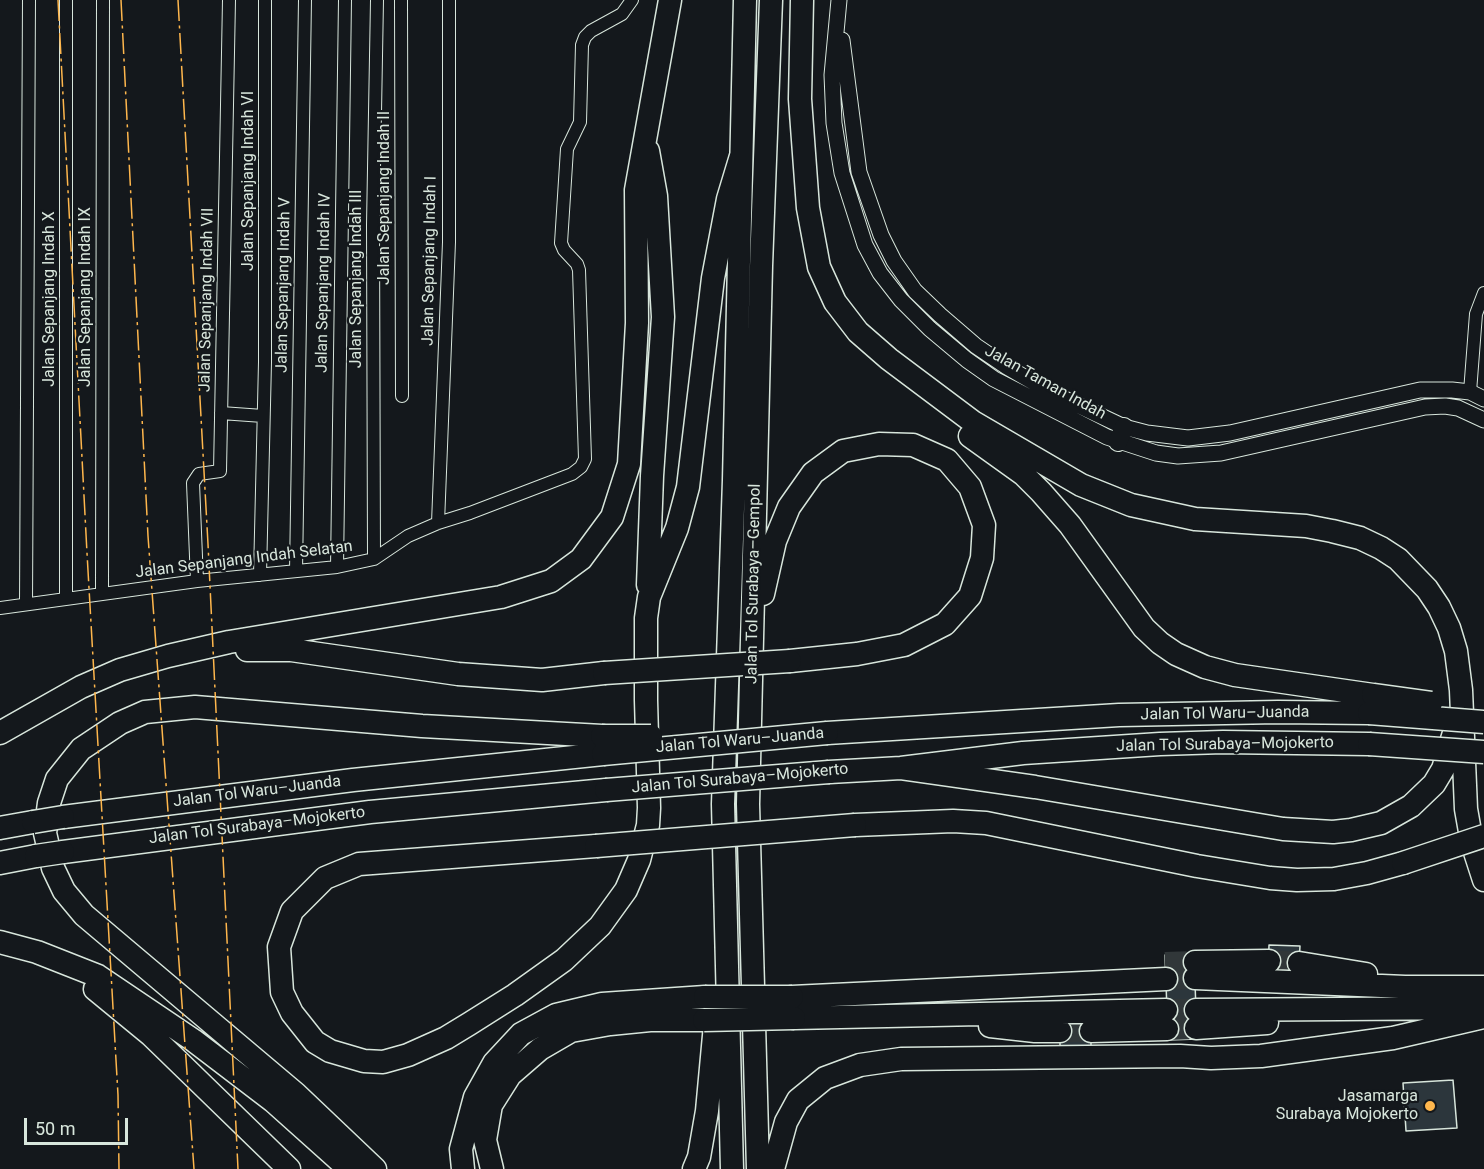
<!DOCTYPE html>
<html>
<head>
<meta charset="utf-8">
<style>
	body { margin:0 }
	#map { position:relative; width:1484px; height:1169px; overflow:hidden; background:#14181c; font-family:Roboto,sans-serif }
	canvas { display:block }
	.scale { position:absolute; left:24px; top:1118px; width:104px; height:27px; box-sizing:border-box; border:3px solid #d8e6dc; border-top:0; padding-left:8px; font-size:18px; line-height:21px; white-space:nowrap; color:#d8e6dc; -webkit-text-stroke:4px #14181c; paint-order:stroke }
</style>
</head>
<body>
<div id="map">
<canvas width="1484" height="1169"></canvas>
<div class="scale">50 m</div>
</div>
<script>
const ctx = document.querySelector('canvas').getContext('2d');
ctx.lineJoin = 'round';
function paint(path, color) { ctx.fillStyle = color; ctx.fill(path, 'evenodd'); }
const shape = rows => new Path2D(rows.map(r => 'M' + r).join(''));
function stroke(path, color, width, dash) { ctx.strokeStyle = color; ctx.lineWidth = width; ctx.lineCap = dash ? 'butt' : 'round'; ctx.setLineDash(dash || []); ctx.stroke(path); }
function write(font, color, halo, rows, align = 'center') {
  ctx.font = font + ' Roboto,sans-serif'; ctx.lineWidth = 4.5; ctx.setLineDash([]); ctx.textBaseline = 'middle'; ctx.strokeStyle = halo; ctx.fillStyle = color; for (const [text, x, y, turn = 0] of rows) {
    ctx.save(); ctx.translate(x, y); ctx.rotate((+turn || 0) * Math.PI / 180); ctx.textAlign = isNaN(turn) ? turn : align; if (halo) ctx.strokeText(text, 0, 0); ctx.fillText(text, 0, 0); ctx.restore();
  }
}
const building = shape([
	[1269,945,1300,946,1298,979,1268,978,1269,945],
	[1194,954,1197,1039,1168,1040,1165,955,1194,954],
	[1091,1015,1091,1046,1060,1047,1060,1016,1091,1015],
	[1453,1080,1457,1128,1406,1131,1403,1083,1453,1080]
]);
paint(building, '#2c363c');
stroke(building, '#d8e6dc', 1.5);
stroke(shape([
	[1269,961,1299,963],
	[1165,963,1195,962],
	[1166,979,1195,978],
	[1166,1010,1196,1010],
	[1167,1029,1196,1028],
	[1060,1031,1091,1031]
]), '#313739', 22, [22, 11]);
const minor = shape([
	[66,0,66,599],
	[401,0,402,396],
	[1470,392,1476,314,1484,293],
	[221,413,263,416],
	[438,523,449,242,449,0],
	[374,559,373,225,377,0],
	[337,567,345,0],
	[296,571,305,0],
	[260,575,265,362,265,0],
	[197,581,193,483,199,474,220,471,229,0],
	[102,594,103,0],
	[26,604,29,0],
	[0,608,197,581,337,567,374,559,408,536,438,523,470,513,572,474,581,467,585,459,579,270,577,264,564,250,561,243,567,149,580,122,582,45,585,37,591,31,622,14,632,0]
]);
const tertiary = shape([
	[839,0,832,75,834,123,842,173,865,245,880,273,901,300,930,329,967,360,994,379,1107,437,1156,453,1178,456,1221,453,1425,407,1445,406,1458,408,1484,420],
	[842,40,859,172,881,235,894,261,915,291,940,315,976,346,1007,367,1052,393,1124,427,1147,433,1188,438,1230,433,1420,390,1452,390,1470,392,1484,399]
]);
const secondary = shape([
	[1118,442,1124,427]
]);
const motorway = shape([
	[802,0,800,99,808,208,819,267,835,302,858,332,889,359,973,422,1081,485,1131,505,1195,519,1306,526,1332,531,1360,538,1381,548,1398,559,1427,589,1439,607,1449,628,1456,651,1461,690,1466,809,1472,843,1484,880],
	[648,151,656,196,663,317,652,476,648,585],
	[970,436,1023,474,1041,492,1070,525,1144,628,1160,643,1176,654,1205,667,1235,675,1373,695],
	[763,594,775,541,789,507,813,473,843,451,879,444,913,445,947,460,970,487,984,525,982,558,970,596,945,624,904,645,857,654,790,661],
	[247,650,291,650,458,674,542,680,604,673],
	[0,733,81,687,120,670,168,656,229,642,501,597,551,581,581,559,612,517,629,464,637,323,636,190,670,0],
	[827,733,1119,715,1278,712,1369,713],
	[901,768,1035,787,1283,829,1333,832,1351,830,1381,823,1411,806,1434,784,1443,769,1454,733],
	[829,772,901,768,1023,753,1160,744,1223,742,1369,744],
	[63,817,353,780,603,754],
	[855,825,953,821,986,823,1197,866,1270,878,1297,880,1334,879,1367,873,1403,863],
	[0,828,33,822],
	[596,846,359,864,325,878,292,911,279,947,282,992,292,1013,315,1042,330,1051,364,1061,383,1062,408,1055,446,1038,469,1024,515,995,564,960,600,926,626,890,639,860,648,825,649,808,646,700,646,618,649,597,677,528,688,487,713,278,728,199,741,156],
	[63,852,370,812,606,790],
	[0,863,36,856],
	[0,942,37,952,98,976,193,1040,273,1101,349,1169],
	[1195,962,1269,961],
	[1299,963,1366,974],
	[1195,978,1405,987,1484,987],
	[95,989,151,1035,289,1169],
	[792,997,1166,979],
	[1196,1010,1483,1008],
	[794,1018,1166,1010],
	[990,1026,1035,1031,1060,1031],
	[1196,1028,1267,1023],
	[1091,1031,1167,1029],
	[375,1169,296,1094,84,915,64,891,53,868,45,833,49,803,57,779,81,749,120,723,145,712,195,707,422,726,602,736],
	[463,1169,461,1149,475,1097,494,1063,521,1034,556,1015,602,1004,705,997],
	[492,1169,485,1140,491,1105,510,1075,540,1049,571,1031,610,1024,650,1020,704,1020],
	[694,1169,699,1157,707,1111,716,1014],
	[732,1169,723,804,734,480,745,0],
	[758,1169,748,804,761,266,771,0],
	[773,1169,786,1122,798,1100,825,1078,860,1065,901,1059,1180,1056,1211,1058,1261,1056,1393,1038,1484,1017]
]);
stroke(minor, '#d8e6dc', 14);
stroke(tertiary, '#d8e6dc', 17);
stroke(secondary, '#d8e6dc', 20);
stroke(motorway, '#d8e6dc', 25);
stroke(minor, '#14181c', 12);
stroke(tertiary, '#14181c', 15);
stroke(secondary, '#14181c', 18);
stroke(motorway, '#14181c', 22);
const motorwayBridge = shape([
	[604,673,790,661],
	[1373,695,1431,703],
	[1369,713,1484,722],
	[602,736,651,736],
	[1369,744,1484,752],
	[603,754,827,733],
	[606,790,829,772],
	[33,822,63,817],
	[596,846,855,825],
	[36,856,63,852],
	[1403,863,1484,836],
	[705,997,792,997],
	[704,1020,794,1018]
]);
stroke(motorwayBridge, '#d8e6dc', 25, []);
stroke(motorwayBridge, '#14181c', 22);
stroke(shape([
	[58,0,87,553,118,1095,119,1169],
	[121,0,148,536,194,1169],
	[178,0,208,544,238,1169]
]), '#ffb74d', 1.5, [21, 4.5, 3, 4.5]);
for (const [x, y, r, color] of [
	[1430,1106,6,"#ffb74d"]
]) { const dot = new Path2D(); dot.arc(x, y, r, 0, 2 * Math.PI); ctx.fillStyle = color; ctx.fill(dot); stroke(dot, '#14181c', 2); }
write('16px', '#d8e6dc', '#14181c', [
	["Jalan Sepanjang Indah VI",249,181,-90],
	["Jalan Sepanjang Indah II",385,198,-90],
	["Jalan Sepanjang Indah I",430,261,-89],
	["Jalan Sepanjang Indah III",357,279,-90],
	["Jalan Sepanjang Indah IV",324,283,-89],
	["Jalan Sepanjang Indah V",284,285,-89],
	["Jalan Sepanjang Indah IX",86,297,-90],
	["Jalan Sepanjang Indah X",50,299,-90],
	["Jalan Sepanjang Indah VII",207,300,-89],
	["Jalan Taman Indah",1045,383,29],
	["Jalan Sepanjang Indah Selatan",244,560,-7],
	["Jalan Tol Surabaya–Gempol",754,584,-89],
	["Jalan Tol Waru–Juanda",1225,714,-1],
	["Jalan Tol Waru–Juanda",740,741,-5],
	["Jalan Tol Surabaya–Mojokerto",1225,745,-1],
	["Jalan Tol Surabaya–Mojokerto",740,779,-5],
	["Jalan Tol Waru–Juanda",257,792,-7],
	["Jalan Tol Surabaya–Mojokerto",257,826,-7]
]);
write('16px', '#d8e6dc', '#14181c', [
	["Jasamarga",1418,1097],
	["Surabaya Mojokerto",1418,1115]
], 'right');
</script>
</body>
</html>
